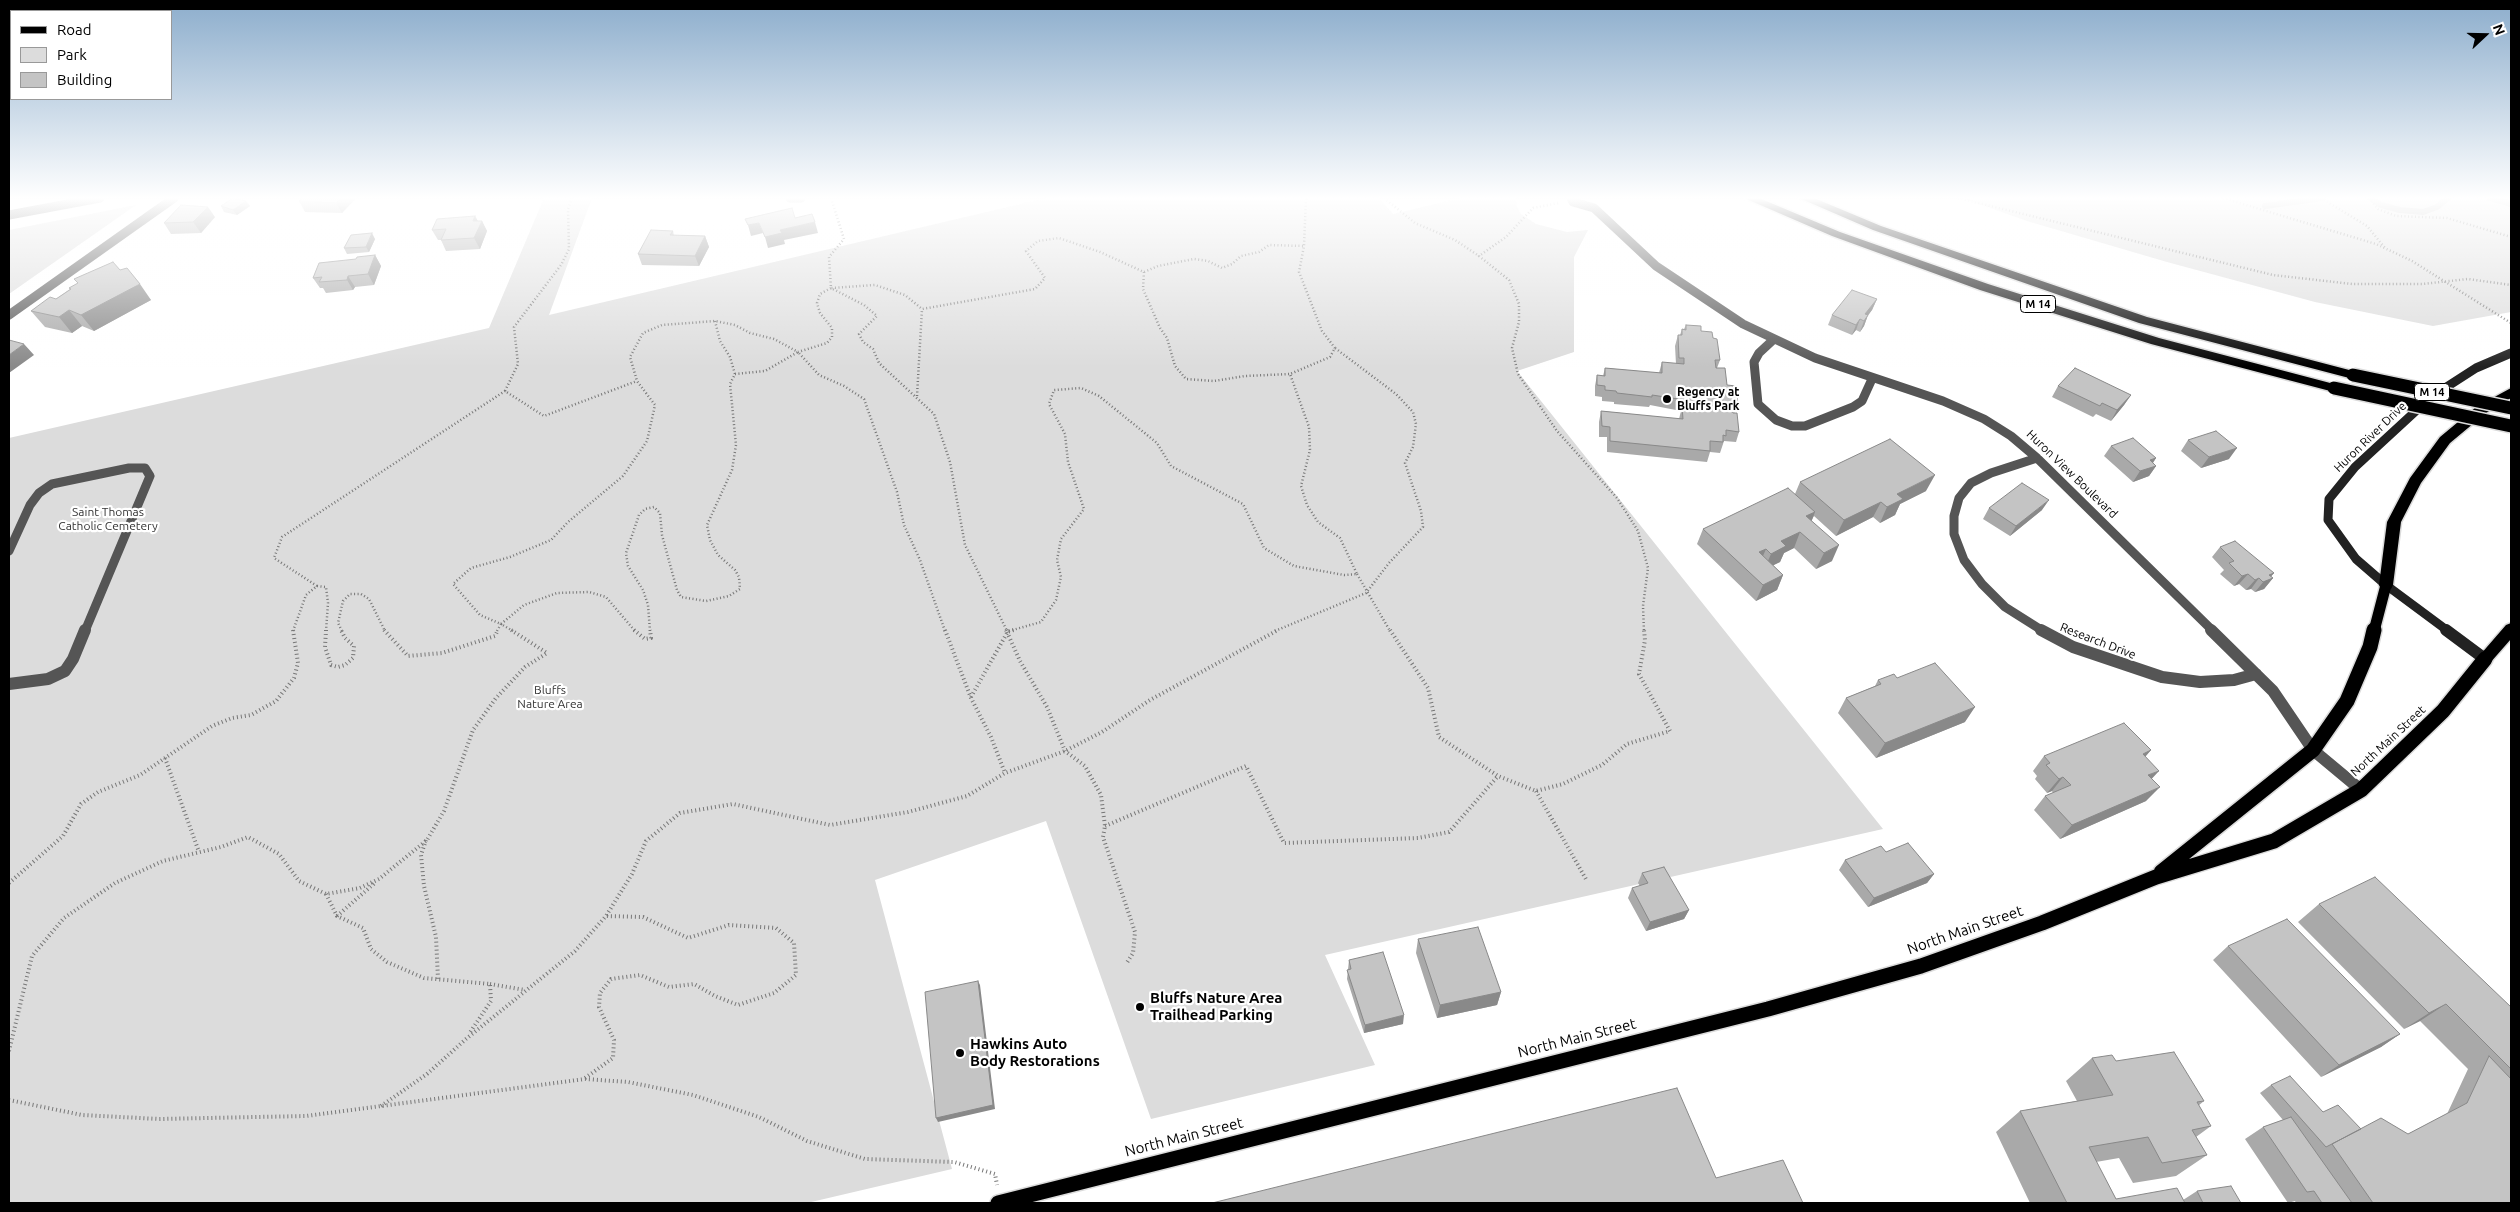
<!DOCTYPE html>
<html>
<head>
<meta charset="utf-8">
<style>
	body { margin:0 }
	#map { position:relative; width:2520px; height:1212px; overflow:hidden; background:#fff; font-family:Ubuntu,sans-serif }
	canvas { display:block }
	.frame { position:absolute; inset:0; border:10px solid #000; pointer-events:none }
	.legend { position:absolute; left:10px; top:10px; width:162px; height:90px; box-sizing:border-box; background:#fff; border:1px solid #999; margin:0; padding:6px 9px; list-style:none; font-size:15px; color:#000 }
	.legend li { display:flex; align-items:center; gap:10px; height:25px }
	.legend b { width:25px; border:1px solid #999 }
	.north { position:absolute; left:2460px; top:10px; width:50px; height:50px; -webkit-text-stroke:4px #fff; paint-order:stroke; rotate:69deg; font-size:14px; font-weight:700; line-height:20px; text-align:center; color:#000 }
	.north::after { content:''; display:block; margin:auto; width:18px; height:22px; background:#000; clip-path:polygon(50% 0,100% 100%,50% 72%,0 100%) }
</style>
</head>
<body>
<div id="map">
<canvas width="2520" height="1212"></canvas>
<div class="frame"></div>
<ul class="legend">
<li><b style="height:6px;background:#000"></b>Road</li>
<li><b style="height:14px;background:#dcdcdc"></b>Park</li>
<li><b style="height:14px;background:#c4c4c4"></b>Building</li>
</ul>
<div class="north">N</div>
</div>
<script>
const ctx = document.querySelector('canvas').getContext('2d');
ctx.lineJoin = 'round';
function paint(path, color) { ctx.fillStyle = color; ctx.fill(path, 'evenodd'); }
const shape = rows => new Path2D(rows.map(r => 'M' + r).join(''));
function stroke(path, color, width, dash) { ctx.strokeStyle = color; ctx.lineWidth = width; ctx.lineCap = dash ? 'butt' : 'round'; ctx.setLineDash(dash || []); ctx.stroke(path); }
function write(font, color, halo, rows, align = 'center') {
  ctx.font = font + ' Ubuntu,sans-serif'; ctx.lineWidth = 4.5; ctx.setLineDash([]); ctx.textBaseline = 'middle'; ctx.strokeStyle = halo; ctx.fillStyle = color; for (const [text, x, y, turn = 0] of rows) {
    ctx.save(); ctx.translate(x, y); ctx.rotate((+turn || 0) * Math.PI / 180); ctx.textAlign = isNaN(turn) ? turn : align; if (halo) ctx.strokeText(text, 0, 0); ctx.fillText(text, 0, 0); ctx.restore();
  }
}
paint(shape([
	[544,198,592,198,549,315,1046,198,1379,198,1393,214,1461,198,1516,198,1517,207,1521,214,1536,224,1567,232,1588,230,1574,257,1574,352,1517,371,1883,829,1325,955,1375,1065,1151,1119,1046,821,875,880,952,1169,807,1203,9,1203,9,438,489,328],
	[1962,198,2511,198,2511,312,2433,326,2315,302,2167,262,2027,221],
	[136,205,9,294,9,230]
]), '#dcdcdc');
stroke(shape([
	[2370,198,2381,205,2400,210,2423,212,2437,207,2448,198],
	[2490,198,2511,204],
	[2265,206,2323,198]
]), '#a3a3a3', 6);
const primaryFar1 = shape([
	[2374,631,2386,585]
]);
const primary = shape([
	[2161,872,2313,750,2347,701,2370,647,2374,630],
	[998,1203,1768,1009,1921,966,2042,923,2156,877,2274,841,2361,790,2443,711,2485,659]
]);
const highway = shape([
	[1744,198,1759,198,1840,232,1988,284,2159,338,2334,384,2341,388,2334,392,2151,344,1980,290,1832,236,1744,198],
	[1799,198,1814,198,1881,226,2147,317,2353,371,2359,375,2353,379,2139,323,1873,230,1799,198],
	[2511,388,2511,398,2486,413,2450,443,2421,483,2401,522,2393,585,2391,589,2381,589,2379,585,2387,522,2410,478,2440,437,2476,407,2511,388],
	[2511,623,2511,639,2490,663,2485,665,2480,663,2477,659,2480,655,2506,625,2511,623]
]);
stroke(primaryFar1, '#dbdbdb', 14);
stroke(primary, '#dbdbdb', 18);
stroke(highway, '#dbdbdb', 3);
stroke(shape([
	[572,198,568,209,569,249,561,265,514,327,518,364,505,391,544,416,637,381],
	[831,198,844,239,829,257,831,288,875,285,905,295,922,309,1035,289,1045,278,1026,251,1038,241,1059,238,1100,252,1144,272,1158,266,1194,259,1208,261,1222,268,1232,264,1241,256,1259,252,1269,245,1304,246],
	[1384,198,1415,223,1455,240,1479,256],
	[1958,198,2273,275,2352,284,2422,284,2468,279,2511,285],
	[2223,198,2376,244,2412,261,2511,323],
	[2321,198,2367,226,2385,248],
	[2369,198,2378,209,2396,216,2447,218,2511,237],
	[1558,203,1533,208,1506,237,1479,256,1509,280,1519,304,1519,322,1512,348,1518,374,1557,431,1617,498,1638,531,1648,568,1643,606,1644,631],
	[1144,272,1143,289,1160,328,1167,338,1175,366,1186,379,1214,381,1245,376,1290,374],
	[715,321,720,341,730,357,735,374],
	[917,396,922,309],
	[1357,574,1390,631],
	[317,586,274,558,282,537,505,391],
	[293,631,306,595,317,586,326,587,328,603,326,631],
	[342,631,338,623,343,601,350,594,361,594,369,599,385,631],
	[497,631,501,624,480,615,453,584,471,568,510,557,551,540,568,522,623,476,647,441,655,405,637,381,630,357,643,333,662,325,715,321,735,325,750,333,774,339,798,352,827,343,832,337,832,328,820,313,817,303,820,294,831,288,864,305,877,316,859,334,863,342,873,349,879,363,934,414,950,462,965,545,1007,631],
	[513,631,501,624,524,605,557,593,589,592,606,597,635,631],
	[650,631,648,605,643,590,628,566,626,553,639,515,645,509,654,507,660,513,662,535,677,590,681,597,706,601,729,596,740,589,739,577,735,570,718,555,710,540,707,525,732,470,736,445,730,384,735,374,765,371,798,352,819,375,844,386,864,399,897,492,904,525,920,560,945,631],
	[1009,631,1041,622,1056,600,1061,577,1057,560,1061,539,1084,509,1068,462,1065,434,1049,404,1054,390,1081,388,1099,396,1157,443,1171,466,1243,504,1264,548,1294,566,1344,575,1357,574,1340,538,1318,522,1307,505,1301,486,1310,450,1309,427,1290,374,1330,357,1335,348,1322,331,1299,272,1304,246,1306,198],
	[1275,631,1366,593,1389,563,1423,527,1421,511,1405,463,1413,447,1416,424,1413,412,1396,394,1335,348]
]), '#777', 2.5, [1, 2.5]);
stroke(shape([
	[326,630,325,647,331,665,338,667,345,665,353,658,354,646,345,638,341,630],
	[384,630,408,656,442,653,495,636,498,630],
	[634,630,645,639,651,638,650,630],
	[945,630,971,698,991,737,1005,773],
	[1006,630,1007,632,1014,630],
	[1390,630,1428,688,1439,737,1498,776,1536,791,1563,784,1602,765,1627,744,1670,731,1639,674,1645,640,1644,630],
	[1007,632,1020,661,1047,707,1065,751,1085,766,1101,795,1105,826,1103,837,1135,932,1133,953,1126,964],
	[971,697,1007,633],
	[165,758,199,852],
	[1536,791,1587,881],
	[1105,826,1246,766,1284,843,1418,838,1449,832,1498,776],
	[426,840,421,855,424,886,436,937,438,979],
	[9,883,63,836,81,804,98,792,140,775,212,726,232,718,251,715,276,701,294,678,298,663,293,630],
	[326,894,337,916,363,928,371,949,387,962,424,978,490,984,491,1001,469,1034],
	[337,916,376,882],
	[490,984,525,990],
	[9,1051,32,956,64,918,115,883,163,861,221,847,248,837,279,854,299,881,326,894,360,888,379,879,427,840,444,811,473,730,496,698,525,667,547,653,511,630],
	[585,1078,613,1058,614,1040,599,1007,600,993,611,979,640,975,669,987,694,984,715,996,738,1005,774,993,796,975,794,943,776,928,729,925,688,938,643,917,606,916],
	[9,1100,82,1115,159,1119,306,1116,585,1079,628,1082,693,1095,759,1117,807,1141,865,1159,954,1162,995,1174,997,1185],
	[381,1106,427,1074,466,1039,575,951,606,916,632,874,646,841,680,813,733,804,830,825,908,812,967,796,1005,773,1065,751,1102,732,1150,700,1278,630]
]), '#777', 4, [1, 3]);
stroke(shape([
	[1773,340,1759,353,1754,362,1758,404,1776,420,1792,426,1805,426,1853,407,1862,401,1872,379],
	[9,551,30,505,39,493,52,484,129,468,145,468,150,476,85,631]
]), '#555', 9);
stroke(shape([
	[9,684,48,679,65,671,73,659,85,630]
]), '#555', 12);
stroke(shape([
	[790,198,801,198],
	[1571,198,1573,202,1594,208,1656,266,1743,324,1815,358,1943,401,1984,419,2011,436,2037,458,2213,631],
	[9,215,100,198],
	[9,315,174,198],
	[2037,458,1991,473,1971,483,1959,498,1954,516,1954,534,1964,560,1982,584,2005,607,2043,631]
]), '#555', 9);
stroke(shape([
	[2041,630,2073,647,2162,677,2200,682,2234,680,2256,674],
	[2211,630,2273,691,2313,750,2361,790]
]), '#555', 12);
stroke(shape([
	[2448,631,2386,585,2356,559,2328,520,2329,499,2355,467,2431,397,2476,368,2511,353]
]), '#222', 9);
stroke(shape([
	[2446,630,2485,659]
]), '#222', 12);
stroke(primaryFar1, '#000', 11);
stroke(primary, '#000', 15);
paint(highway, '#000');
const highwayBridge = shape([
	[2353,375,2511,408],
	[2334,388,2511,426]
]);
stroke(highwayBridge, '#dbdbdb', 16, []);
stroke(highwayBridge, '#000', 13);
paint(shape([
	[356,198,342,213,305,212,299,201],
	[221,206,250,206,237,215,224,212],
	[475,216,478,221,482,221,487,231,480,249,446,251,441,240,438,240,432,230],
	[215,217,201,233,171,234,164,223],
	[673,231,674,236,705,236,709,247,699,266,642,265,638,254],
	[375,239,369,252,347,254,344,248],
	[375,255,381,266,374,285,355,287,353,290,326,293,323,288,320,288,313,278,356,259],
	[120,270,151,300,94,331,82,326,72,333,45,327,31,311,56,299,70,289,69,288],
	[1877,299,1872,310,1868,315,1864,326,1860,332,1856,330,1852,335,1828,325,1832,315],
	[1686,325,1701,331,1713,338,1720,360,1717,368,1738,405,1735,413,1739,432,1736,442,1724,441,1720,453,1710,452,1707,462,1607,452,1607,437,1599,437,1599,422,1601,411,1679,419,1681,411,1650,405,1649,407,1614,404,1614,402,1602,401,1602,397,1595,396,1595,386,1597,375,1603,376,1605,368,1659,373,1662,362,1676,364,1675,346,1678,335,1680,335,1682,329,1684,329],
	[2058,386,2131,395,2124,405,2111,421,2096,414,2093,417,2052,397],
	[2188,440,2229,459,2201,468,2181,451],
	[2111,446,2156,458,2153,463,2156,466,2149,476,2133,482,2104,456],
	[1800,482,1926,491,1900,504,1895,515,1880,523,1873,517,1836,536,1814,516,1811,521,1832,561,1816,569,1794,548,1784,553,1780,562,1773,565,1783,575,1777,590,1756,601,1697,544,1703,529,1795,494],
	[1989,508,2042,510,2010,536,1983,519],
	[2220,547,2274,573,2271,576,2273,578,2264,589,2255,592,2251,589,2246,590,2239,584,2234,586,2220,574,2224,570,2212,557],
	[1878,680,1965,722,1876,758,1838,713,1846,698,1875,686],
	[2151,750,2145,757,2152,779,2146,801,2060,839,2034,810,2045,796,2053,793,2052,791,2047,793,2035,779,2037,776,2033,771,2044,756],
	[1886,852,1934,874,1927,883,1868,907,1839,870,1845,860],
	[1642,873,1689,910,1684,919,1646,931,1628,898,1632,888,1640,886,1638,883],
	[2319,904,2511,1007,2511,1203,2296,1203,2295,1201,2288,1203,2245,1139,2263,1127,2283,1120,2260,1093,2271,1085,2323,1112,2361,1129,2408,1134,2447,1114,2468,1069,2420,1021,2404,1029,2298,922],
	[1418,939,1501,992,1497,1005,1437,1018,1416,953],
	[2228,946,2400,1034,2381,1047,2321,1077,2213,960],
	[1349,960,1403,1024,1364,1033,1347,979],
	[2092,1058,2116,1061,2204,1101,2198,1106,2211,1126,2196,1137,2207,1155,2176,1176,2133,1183,2119,1158,2096,1162,2116,1199,2183,1200,2197,1191,2241,1203,2030,1203,1996,1132,2020,1111,2077,1101,2066,1081]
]), '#a9a9a9');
paint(shape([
	[341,198,356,198,342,213,336,203],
	[246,201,250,206,237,215,233,210],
	[208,207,215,217,201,233,193,222],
	[475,216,480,225,482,221,487,231,480,249,474,238,473,221],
	[815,222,818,233,784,240,785,244,768,248,765,237,780,230],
	[759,223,763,233,751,236,748,225],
	[372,233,375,239,369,252,366,247],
	[705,236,709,247,699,266,695,256],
	[375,255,381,266,374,285,368,274],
	[348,276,355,287,353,290,347,280],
	[140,284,151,300,94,331,81,315],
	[1877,299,1872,310,1864,321,1865,314],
	[69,310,82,326,72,333,59,317],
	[1868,315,1864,326,1860,332,1864,321],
	[1860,319,1856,330,1852,335,1856,325],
	[24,344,34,355,9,373,9,355],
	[2131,395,2124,405,2111,421,2117,410],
	[2237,448,2229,459,2201,468,2209,457],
	[2156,458,2149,468,2156,466,2149,476,2133,482,2140,471,2150,460],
	[1935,475,1926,491,1900,504,1895,515,1880,523,1887,507,1897,494],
	[2049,500,2042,510,2010,536,2016,526],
	[1881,502,1873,517,1836,536,1844,520],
	[1815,512,1809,528,1806,516],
	[1800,532,1794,548,1784,553,1780,562,1764,570,1771,554,1781,541],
	[1839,545,1832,561,1816,569,1824,553],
	[1766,549,1759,565,1759,552],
	[2274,573,2268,580,2273,578,2264,589,2255,592,2269,575],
	[2248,574,2239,584,2234,586,2242,576],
	[1783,575,1777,590,1756,601,1763,585],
	[2259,578,2251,589,2246,590,2255,580],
	[1975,707,1965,722,1876,758,1885,743],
	[2151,750,2138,765,2143,754],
	[2159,771,2146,785,2148,775],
	[2063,777,2052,791,2047,793,2059,779],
	[2160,787,2146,801,2060,839,2072,825],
	[1934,874,1927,883,1868,907,1874,898],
	[1689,910,1684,919,1646,931,1650,922],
	[978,981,980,985,995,1109,938,1122,936,1118],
	[1501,992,1497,1005,1437,1018,1440,1005],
	[2446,1004,2420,1021,2404,1029,2429,1013],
	[1404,1015,1403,1024,1364,1033,1365,1025],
	[2400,1034,2381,1047,2321,1077,2339,1065]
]), '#898989');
const building = shape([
	[233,198,246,201,233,210,221,206,233,198],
	[302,198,341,198,336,203,299,201,302,198],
	[181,205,208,207,193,222,164,223,181,205],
	[792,208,795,218,812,214,815,222,780,230,782,233,765,237,759,223,748,225,745,219,792,208],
	[475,216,473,221,482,221,474,238,441,240,446,229,432,230,437,219,475,216],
	[651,230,673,231,670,235,705,236,695,256,638,254,651,230],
	[372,233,366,247,344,248,351,235,372,233],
	[375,255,368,274,348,276,347,280,319,282,322,277,313,278,319,263,356,259,357,257,375,255],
	[113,262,120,270,127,268,140,284,81,315,69,310,59,317,31,311,50,297,56,299,71,289,69,288,78,283,74,279,113,262],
	[1852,290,1877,299,1865,314,1868,315,1864,321,1860,319,1856,325,1832,315,1852,290],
	[1686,325,1701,326,1701,331,1712,332,1713,338,1717,339,1720,360,1715,360,1716,368,1725,368,1727,385,1736,386,1738,405,1732,405,1733,413,1737,413,1739,432,1726,430,1726,436,1723,435,1723,442,1710,441,1710,451,1610,441,1610,427,1602,426,1601,411,1683,419,1682,407,1686,408,1685,400,1652,395,1652,397,1617,393,1616,391,1605,390,1605,386,1597,385,1597,375,1605,376,1605,368,1662,373,1662,362,1684,364,1684,358,1679,358,1678,335,1682,335,1682,329,1686,330,1686,325],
	[9,340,24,344,9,355,9,340],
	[2075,368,2131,395,2117,410,2102,403,2100,406,2058,386,2075,368],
	[2216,431,2237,448,2209,457,2188,440,2216,431],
	[2133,438,2156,458,2150,460,2156,466,2140,471,2111,446,2133,438],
	[1890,439,1935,475,1897,494,1903,499,1887,507,1881,502,1844,520,1800,482,1890,439],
	[2022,483,2049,500,2016,526,1989,508,2022,483],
	[1788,488,1815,512,1806,516,1839,545,1824,553,1800,532,1781,541,1786,546,1771,554,1766,549,1759,552,1783,575,1763,585,1703,529,1788,488],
	[2235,541,2274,573,2269,575,2273,578,2263,582,2259,578,2255,580,2248,574,2242,576,2229,563,2234,561,2220,547,2235,541],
	[1935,663,1975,707,1885,743,1846,698,1881,684,1878,680,1894,674,1897,678,1935,663],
	[2124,723,2151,750,2143,754,2159,771,2148,775,2160,787,2072,825,2045,796,2071,785,2063,777,2059,779,2046,765,2050,763,2044,756,2124,723],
	[1908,843,1934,874,1874,898,1845,860,1881,846,1886,852,1908,843],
	[1664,867,1689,910,1650,922,1632,888,1648,883,1642,873,1664,867],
	[2375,877,2511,1007,2511,1069,2446,1004,2429,1013,2319,904,2375,877],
	[2287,919,2400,1034,2339,1065,2228,946,2287,919],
	[1478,927,1501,992,1440,1005,1418,939,1478,927],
	[1383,952,1404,1015,1365,1025,1347,970,1351,969,1349,960,1383,952],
	[978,981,993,1105,936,1118,925,992,978,981],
	[2174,1052,2204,1101,2197,1102,2211,1126,2192,1130,2207,1155,2162,1163,2148,1137,2089,1147,2116,1199,2177,1188,2185,1203,2067,1203,2020,1111,2113,1095,2092,1058,2112,1055,2116,1061,2174,1052],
	[2489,1056,2511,1079,2511,1203,2373,1203,2332,1144,2381,1118,2408,1134,2467,1103,2489,1056],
	[2290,1076,2323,1112,2338,1105,2361,1129,2326,1147,2271,1085,2290,1076],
	[1677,1088,1716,1178,1783,1160,1803,1203,1212,1203,1677,1088],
	[2291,1117,2352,1203,2322,1203,2314,1191,2307,1192,2263,1127,2291,1117],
	[2231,1186,2241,1203,2203,1203,2197,1191,2231,1186]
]);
paint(building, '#c4c4c4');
stroke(building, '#898989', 1);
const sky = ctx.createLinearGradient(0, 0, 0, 367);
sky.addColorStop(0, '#8cadcc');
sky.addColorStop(0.54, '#fff');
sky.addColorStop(1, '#ffffff00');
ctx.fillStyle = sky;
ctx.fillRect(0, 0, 2520, 367);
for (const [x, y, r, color] of [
	[1667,399,5,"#000"],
	[1140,1007,5,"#000"],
	[960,1053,5,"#000"]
]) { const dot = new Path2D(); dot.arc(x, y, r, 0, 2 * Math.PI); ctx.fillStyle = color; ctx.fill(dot); stroke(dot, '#fff', 2); }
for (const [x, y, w] of [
	[2038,304,35],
	[2432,392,35]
]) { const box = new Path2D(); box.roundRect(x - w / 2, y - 8.5, w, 17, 4); ctx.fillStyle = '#fff'; ctx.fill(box); stroke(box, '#000', 1); }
write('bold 11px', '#000', null, [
	["M 14",2038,304],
	["M 14",2432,392]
]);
write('bold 12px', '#000', '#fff', [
	["Regency at",1677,392],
	["Bluffs Park",1677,406]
], 'left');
write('12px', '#000', '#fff', [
	["Huron River Drive",2370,437,-44],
	["Huron View Boulevard",2072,474,44],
	["Research Drive",2098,641,21],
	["North Main Street",2388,741,-43]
]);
write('12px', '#333', '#fff', [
	["Saint Thomas",108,512],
	["Catholic Cemetery",108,526],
	["Bluffs",550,690],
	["Nature Area",550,704]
]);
write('15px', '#000', '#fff', [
	["North Main Street",1965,930,-19],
	["North Main Street",1577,1038,-14],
	["North Main Street",1184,1137,-14]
]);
write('bold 15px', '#000', '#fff', [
	["Bluffs Nature Area",1150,998],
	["Trailhead Parking",1150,1015],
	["Hawkins Auto",970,1044],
	["Body Restorations",970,1061]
], 'left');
</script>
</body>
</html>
